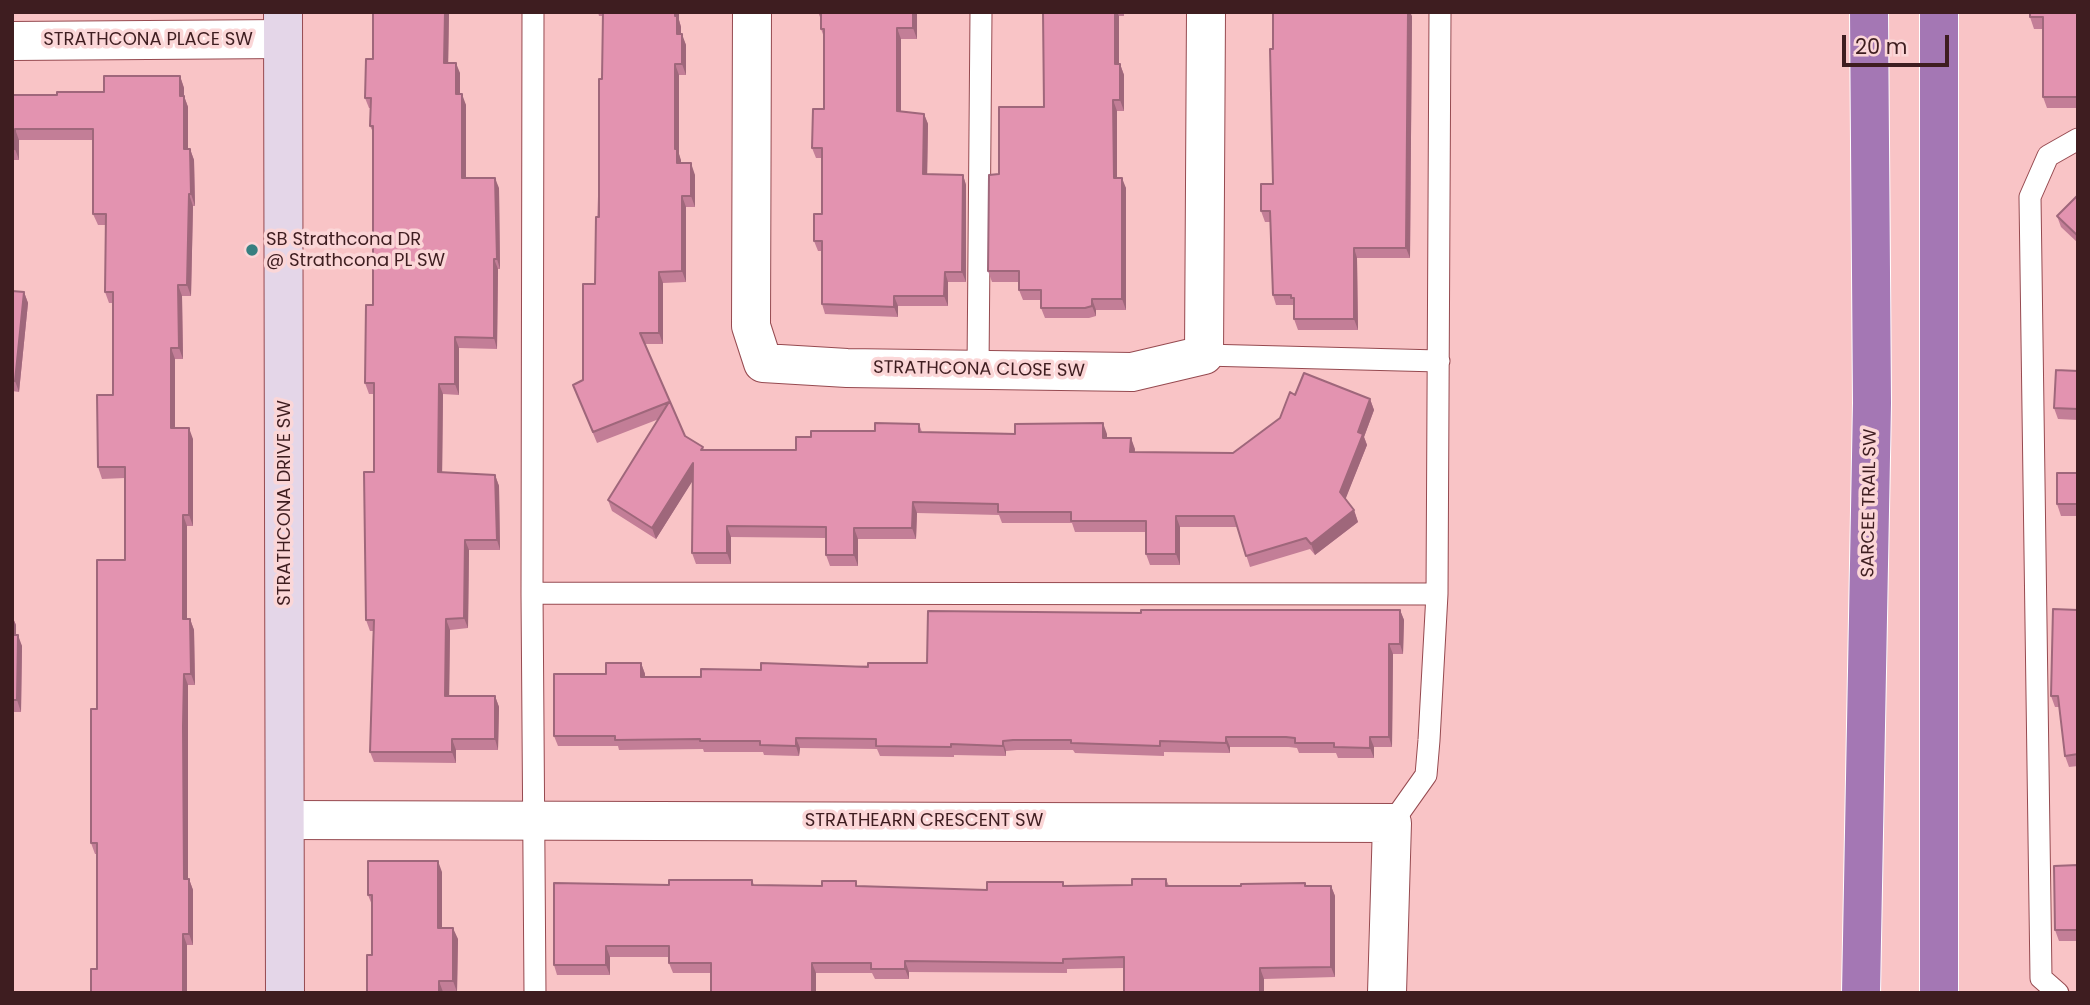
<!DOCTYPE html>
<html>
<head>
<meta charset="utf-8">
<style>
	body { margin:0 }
	#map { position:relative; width:2090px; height:1005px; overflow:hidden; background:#f9c4c6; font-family:Poppins,sans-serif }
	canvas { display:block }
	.frame { position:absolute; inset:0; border:14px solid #3e1d20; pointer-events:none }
	.scale { position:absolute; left:1842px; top:35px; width:107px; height:32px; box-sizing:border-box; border:4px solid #3e1d20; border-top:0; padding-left:9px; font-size:21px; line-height:24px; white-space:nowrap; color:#3e1d20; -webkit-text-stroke:5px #fbd6d7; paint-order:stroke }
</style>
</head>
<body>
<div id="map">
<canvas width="2090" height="1005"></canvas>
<div class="frame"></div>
<div class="scale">20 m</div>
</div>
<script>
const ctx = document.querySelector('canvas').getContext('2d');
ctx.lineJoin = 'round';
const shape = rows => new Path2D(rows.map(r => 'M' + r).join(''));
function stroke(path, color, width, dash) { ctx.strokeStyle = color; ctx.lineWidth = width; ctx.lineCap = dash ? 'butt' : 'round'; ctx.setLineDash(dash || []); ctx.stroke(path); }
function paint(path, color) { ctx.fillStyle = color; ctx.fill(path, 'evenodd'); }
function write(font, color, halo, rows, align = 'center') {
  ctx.font = font + ' Poppins,sans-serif'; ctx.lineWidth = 7; ctx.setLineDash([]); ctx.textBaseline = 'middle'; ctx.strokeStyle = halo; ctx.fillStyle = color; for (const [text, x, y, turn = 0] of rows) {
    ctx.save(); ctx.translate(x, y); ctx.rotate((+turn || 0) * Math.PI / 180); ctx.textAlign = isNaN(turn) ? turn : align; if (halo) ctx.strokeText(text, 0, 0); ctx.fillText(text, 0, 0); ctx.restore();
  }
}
const lane = shape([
	[533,12,532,593,535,993],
	[1204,355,1439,361],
	[978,370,981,12],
	[532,593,1437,594],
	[1392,823,1426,775,1429,740,1437,594,1440,12],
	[2058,993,2041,978,2030,197,2048,156,2078,139]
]);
const street = shape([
	[752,12,751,326,763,363,847,368,1132,372,1204,355,1206,12],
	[12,41,283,39],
	[286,820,1392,823,1387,993]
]);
const secondary = shape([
	[283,12,285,993]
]);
const highway = shape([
	[1939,12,1939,993],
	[1861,993,1872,403,1869,12]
]);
stroke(lane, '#964a50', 23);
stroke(street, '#964a50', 40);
stroke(secondary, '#964a50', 40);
stroke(highway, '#fff', 40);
stroke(lane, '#fff', 21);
stroke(street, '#fff', 38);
stroke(secondary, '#e4d6e8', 38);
stroke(highway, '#a477b4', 38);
paint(shape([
	[373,12,449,12,448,63,460,73,460,94,466,105,466,178,499,188,500,269,498,269,497,349,459,348,459,395,443,394,442,472,495,475,499,486,500,550,469,550,468,628,450,630,449,696,495,696,499,707,498,750,456,750,456,763,374,762,370,752,373,631,370,631,366,620,374,472,374,394,369,394,365,383,373,305,373,132,370,126,371,108,369,108,365,98,373,59],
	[598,12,679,12,679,20,681,27,681,34,686,45,686,75,679,75,679,154,681,163,695,175,695,207,686,207,686,282,663,283,663,344,645,344,685,436,703,447,704,450,796,450,811,437,875,431,919,424,922,432,1107,434,1107,438,1131,438,1135,452,1233,453,1280,418,1295,395,1370,399,1374,410,1364,437,1367,445,1345,499,1354,510,1358,522,1315,555,1310,549,1250,567,1237,527,1180,527,1180,565,1150,565,1146,554,1146,532,1075,532,1072,523,1002,523,999,515,917,513,916,539,858,539,858,566,830,566,826,555,826,538,731,537,731,564,696,564,692,553,692,481,656,539,612,511,608,500,659,419,597,443,573,385,583,380,595,284,602,79,603,16,599,16],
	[818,12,917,12,917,39,901,39,901,111,924,114,928,124,927,174,963,175,966,185,966,282,948,282,948,306,898,306,898,317,825,314,822,304,822,251,818,251,814,241,822,214,822,158,816,158,812,148,824,109,824,37,821,29,821,17,820,17],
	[1043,12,1124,12,1124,16,1119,16,1119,64,1120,64,1124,75,1124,111,1117,111,1117,178,1126,188,1126,310,1096,310,1096,316,1089,318,1045,318,1041,308,1041,300,1023,300,1019,290,1019,282,992,282,988,271,999,174,1044,107],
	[2078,12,2078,108,2047,108,2043,97,2043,29,2034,29,2030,17],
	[1412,16,1410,258,1357,258,1358,330,1298,330,1294,319,1293,305,1276,305,1273,295,1270,222,1265,222,1261,211,1273,184],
	[180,76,184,88,184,96,188,107,188,149,190,149,194,160,195,206,193,206,191,296,182,296,183,359,175,359,175,428,193,439,193,526,187,526,187,619,190,619,194,630,195,685,188,685,187,737,188,879,189,879,193,890,193,945,187,945,187,993,97,969,97,854,95,854,91,843,97,709,125,560,125,478,102,479,98,467,113,395,113,303,109,303,105,292,106,225,98,225,93,214,93,140,19,140,19,160,12,160,12,95,57,95,104,92],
	[2078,195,2078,243,2061,227,2057,216],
	[12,291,24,292,28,303,19,392,12,391],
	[2078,371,2078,420,2058,419,2054,408],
	[2078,473,2078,516,2061,516,2057,504],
	[1400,610,1404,620,1403,654,1393,654,1392,747,1374,747,1374,758,1338,758,1336,753,1299,753,1297,748,1289,747,1230,747,1230,753,1164,752,1164,756,1075,753,1073,750,1017,750,1006,751,1006,756,954,755,954,757,880,756,877,749,800,748,799,756,764,755,763,752,704,752,703,749,619,750,618,746,558,746,554,736,606,674,641,663,645,674,645,677,701,677,761,670,927,663,1141,613],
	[2078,610,2078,766,2069,767,2065,756,2059,707,2055,707,2051,696],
	[12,616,16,625,16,635,22,646,21,712,12,712],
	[2078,865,2078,941,2059,941,2055,930],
	[442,872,442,928,458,939,457,992,367,993,372,955,372,905,368,895],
	[1166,879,1169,886,1241,886,1305,883,1306,886,1331,886,1335,896,1335,977,1264,979,1264,993,1124,968,1067,969,1067,973,909,972,909,979,875,979,872,973,673,973,669,963,669,957,610,957,610,975,557,975,554,965,669,885,752,880,754,885,859,886,987,890,1063,882,1064,886,1132,885]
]), '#c37e97');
paint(shape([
	[445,12,449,12,448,73,444,63],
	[675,12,679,12,679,20,681,27,681,45,677,34],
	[913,12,917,12,917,39,913,28],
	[1115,12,1117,12,1119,16,1119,75,1115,64],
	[1408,12,1410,12,1412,16,1410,258,1406,248],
	[897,28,901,39,901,122,897,111],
	[682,34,686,45,686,75,682,64],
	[456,63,460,73,460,105,456,94],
	[675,64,679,75,679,154,681,160,681,175,677,163,675,149],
	[1120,64,1124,75,1124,111,1120,100],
	[180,76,184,88,184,107,180,96],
	[462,94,466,105,466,189,462,178],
	[184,96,188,107,188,160,184,149],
	[1113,100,1117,111,1117,188,1114,178],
	[924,114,928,124,927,184,923,174],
	[15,129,19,140,19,160,15,149],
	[190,149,194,160,195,206,191,194],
	[691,163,695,175,695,207,691,196],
	[963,175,966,185,966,282,962,272],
	[495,178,499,188,500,269,497,259],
	[1122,178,1126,188,1126,310,1122,299],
	[189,194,193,206,191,296,187,285],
	[682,196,686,207,686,282,682,271],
	[1354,248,1357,258,1358,330,1354,319],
	[494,259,498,269,497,349,494,338],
	[659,272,663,283,663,344,659,333],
	[945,272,948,282,948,306,944,296],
	[178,285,182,296,183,359,179,348],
	[24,292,28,303,19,392,15,381],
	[894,296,898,306,898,317,894,307],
	[1092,299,1096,310,1096,316,1092,306],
	[455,337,459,348,459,395,455,384],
	[171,348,175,359,175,440,171,428],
	[439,384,443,394,442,483,438,472],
	[1370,399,1374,410,1364,437,1367,445,1344,503,1340,492,1358,432],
	[1103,423,1107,434,1107,449,1103,438],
	[189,428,193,439,193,526,189,515],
	[1131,438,1135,449,1134,463,1130,452],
	[693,463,697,474,656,539,652,528],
	[495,475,499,486,500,550,497,540],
	[913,502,917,513,916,539,912,528],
	[1354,510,1358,522,1315,555,1311,544],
	[183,515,187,526,187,630,183,619],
	[1176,516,1180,527,1180,565,1176,554],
	[727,526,731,537,731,564,727,553],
	[854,528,858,539,858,566,854,555],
	[465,540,469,550,468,628,464,618],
	[1400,610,1404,620,1403,654,1400,644],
	[12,616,16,625,16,646,12,637],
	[190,619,194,630,195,685,191,674],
	[446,619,450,630,449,707,445,696],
	[18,635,22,646,21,712,17,700],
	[1389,644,1393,654,1392,747,1389,737],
	[641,663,645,674,645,687,641,677],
	[184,674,188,685,188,890,184,879],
	[495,696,499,707,498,750,495,739],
	[1226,737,1230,747,1230,753,1226,743],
	[1370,737,1374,747,1374,758,1370,748],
	[796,738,800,748,799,756,796,746],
	[452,739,456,750,456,763,452,752],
	[1003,741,1006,751,1006,756,1003,746],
	[438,861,442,872,442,939,438,928],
	[189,879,193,890,193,945,189,934],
	[1331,886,1335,896,1335,977,1331,967],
	[453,928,458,939,457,992,453,981],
	[183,934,187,945,187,993,183,993],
	[606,946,610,957,610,975,606,965],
	[905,961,909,972,909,979,905,969],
	[812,963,816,973,816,993,812,993],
	[1260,968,1264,979,1264,993,1260,993],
	[439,981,443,992,443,993,439,993]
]), '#9f677b');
const building = shape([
	[373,12,445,12,444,63,456,63,456,94,462,94,462,178,495,178,497,259,494,259,494,338,455,337,455,384,439,384,438,472,495,475,497,540,465,540,464,618,446,619,445,696,495,696,495,739,452,739,452,752,370,752,374,620,366,620,364,472,374,472,374,383,365,383,366,305,373,305,373,126,370,126,371,98,365,98,366,59,373,59,373,12],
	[603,12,675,12,675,16,677,16,677,34,682,34,682,64,675,64,675,149,677,149,677,163,691,163,691,196,682,196,682,271,659,272,659,333,640,333,685,436,703,447,701,450,796,450,796,437,811,437,811,431,875,431,875,423,919,424,919,432,1015,434,1015,424,1103,423,1103,438,1131,438,1130,452,1233,453,1280,418,1290,392,1295,395,1304,373,1370,399,1358,432,1363,434,1340,492,1354,510,1311,544,1306,538,1246,556,1234,516,1176,516,1176,554,1146,554,1146,521,1071,521,1071,512,998,512,998,504,913,502,912,528,854,528,854,555,826,555,826,527,727,526,727,553,692,553,693,463,652,528,608,500,669,402,593,432,573,385,583,380,583,284,595,284,596,217,599,217,599,79,602,79,603,12],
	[821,12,913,12,913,28,897,28,897,111,924,114,923,174,963,175,962,272,945,272,944,296,894,296,894,307,822,304,822,241,814,241,814,214,822,214,822,148,812,148,813,109,824,109,824,29,821,29,821,12],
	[1043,12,1115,12,1115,64,1120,64,1120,100,1113,100,1114,178,1122,178,1122,299,1092,299,1092,306,1085,308,1041,308,1041,290,1019,290,1019,271,988,271,989,175,999,174,999,107,1044,107,1043,12],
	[1273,12,1408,12,1406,248,1354,248,1354,319,1294,319,1294,298,1291,298,1291,295,1273,295,1270,211,1261,211,1261,184,1273,184,1270,49,1273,49,1273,12],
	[2030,12,2078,12,2078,97,2043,97,2043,17,2030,17,2030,12],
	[104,76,180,76,180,96,184,96,184,149,190,149,191,194,189,194,187,285,178,285,179,348,171,348,171,428,189,428,189,515,183,515,183,619,190,619,191,674,184,674,183,726,184,879,189,879,189,934,183,934,183,993,91,993,91,969,97,969,97,843,91,843,91,709,97,709,97,560,125,560,125,467,98,467,97,395,113,395,113,292,105,292,106,214,93,214,93,129,15,129,15,149,12,149,12,95,57,95,57,92,104,92,104,76],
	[2078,195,2078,236,2057,216,2078,195],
	[12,291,24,292,15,381,12,381,12,291],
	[2056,370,2078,371,2078,409,2054,408,2056,370],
	[2057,473,2078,473,2078,504,2057,504,2057,473],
	[2053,609,2078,610,2078,754,2065,756,2058,696,2051,696,2053,609],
	[1141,610,1400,610,1400,644,1389,644,1389,737,1370,737,1370,748,1334,747,1334,743,1295,743,1295,738,1286,737,1226,737,1226,743,1160,741,1160,746,1071,743,1071,740,1013,740,1003,741,1003,746,951,744,951,747,876,746,876,739,796,738,796,746,760,745,760,741,700,741,700,739,615,740,615,736,554,736,554,674,606,674,606,663,641,663,641,677,701,677,701,669,761,670,761,663,868,667,868,663,927,663,928,611,1141,613,1141,610],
	[12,635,18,635,17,700,12,700,12,635],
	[368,861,438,861,438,928,453,928,453,981,439,981,439,993,367,993,367,955,372,955,372,895,368,895,368,861],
	[2078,865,2078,930,2055,930,2054,866,2078,865],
	[1132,879,1166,879,1166,886,1241,886,1241,884,1305,883,1305,886,1331,886,1331,967,1260,968,1260,993,1124,993,1124,957,1063,959,1063,963,905,961,905,969,871,969,871,963,812,963,812,993,711,993,711,963,669,963,669,946,606,946,606,965,554,965,554,883,669,885,669,880,752,880,752,885,822,886,822,881,856,881,856,886,987,890,987,882,1063,882,1063,886,1132,885,1132,879]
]);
paint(building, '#e393b0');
stroke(building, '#9f677b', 2);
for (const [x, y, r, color] of [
	[252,250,7,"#377f80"]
]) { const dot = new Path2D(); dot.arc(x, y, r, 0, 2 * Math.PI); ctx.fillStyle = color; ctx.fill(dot); stroke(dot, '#fbd6d7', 2.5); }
write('18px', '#3e1d20', '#fbd6d7', [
	["STRATHCONA PLACE SW",148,40],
	["STRATHCONA CLOSE SW",979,370,1],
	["STRATHCONA DRIVE SW",285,503,-90],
	["SARCEE TRAIL SW",1870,503,-89],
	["STRATHEARN CRESCENT SW",924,821]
]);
write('18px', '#3e1d20', '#fbd6d7', [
	["SB Strathcona DR",266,240],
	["@ Strathcona PL SW",266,261]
], 'left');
</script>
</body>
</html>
